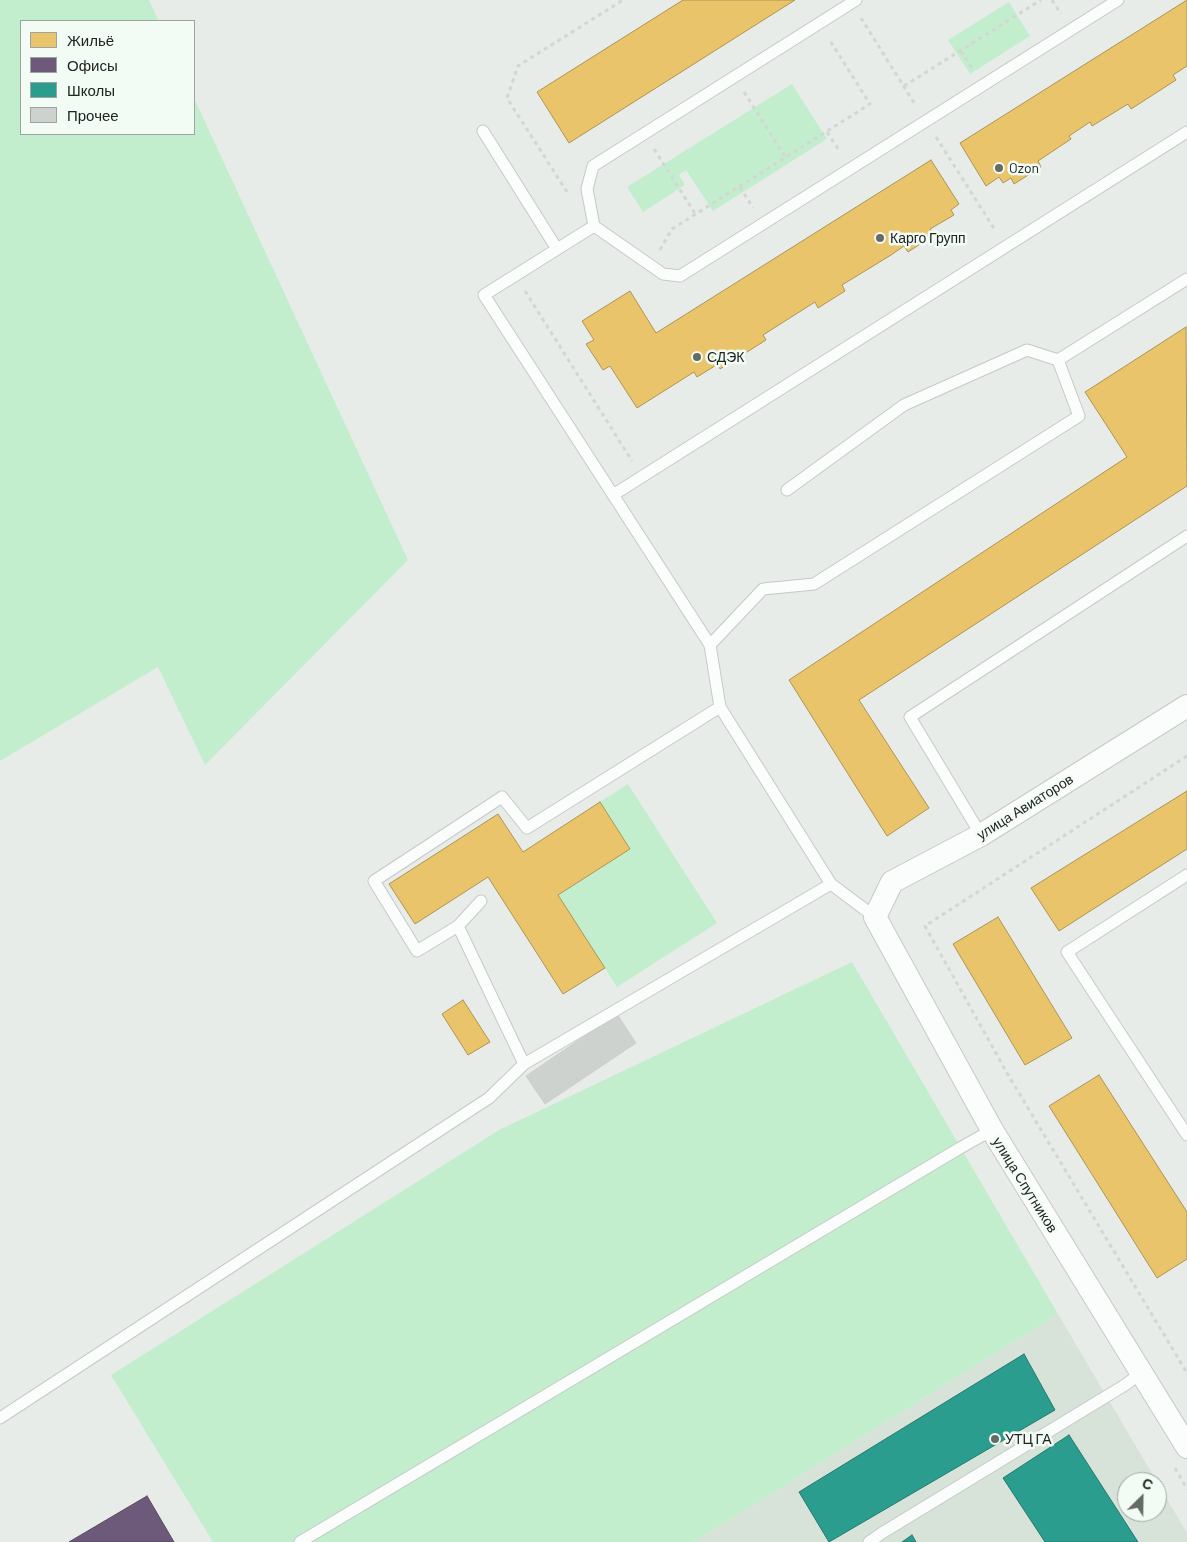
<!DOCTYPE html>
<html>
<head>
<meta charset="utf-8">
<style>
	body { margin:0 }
	#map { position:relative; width:1187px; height:1542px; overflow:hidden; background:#e7ece8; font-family:Barlow,sans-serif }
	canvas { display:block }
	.legend { position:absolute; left:20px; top:20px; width:175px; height:115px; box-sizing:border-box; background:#f2fbf4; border:1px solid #9ea5a0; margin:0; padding:6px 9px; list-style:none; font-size:15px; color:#212422 }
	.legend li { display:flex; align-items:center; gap:10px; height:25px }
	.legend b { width:25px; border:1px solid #9ea5a0 }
	.north { position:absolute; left:1117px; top:1472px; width:50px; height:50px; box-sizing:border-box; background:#f2fbf4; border:1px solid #9ea5a0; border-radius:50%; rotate:23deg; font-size:14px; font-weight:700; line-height:20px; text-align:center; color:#212422 }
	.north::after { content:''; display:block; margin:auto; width:18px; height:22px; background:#666a67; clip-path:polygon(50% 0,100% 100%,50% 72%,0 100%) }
</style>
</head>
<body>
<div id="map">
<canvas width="1187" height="1542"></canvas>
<ul class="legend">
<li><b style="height:14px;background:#e9c46a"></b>Жильё</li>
<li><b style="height:14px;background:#6d597a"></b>Офисы</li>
<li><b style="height:14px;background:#2a9d8f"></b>Школы</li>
<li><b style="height:14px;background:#ced2cf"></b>Прочее</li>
</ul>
<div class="north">С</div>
</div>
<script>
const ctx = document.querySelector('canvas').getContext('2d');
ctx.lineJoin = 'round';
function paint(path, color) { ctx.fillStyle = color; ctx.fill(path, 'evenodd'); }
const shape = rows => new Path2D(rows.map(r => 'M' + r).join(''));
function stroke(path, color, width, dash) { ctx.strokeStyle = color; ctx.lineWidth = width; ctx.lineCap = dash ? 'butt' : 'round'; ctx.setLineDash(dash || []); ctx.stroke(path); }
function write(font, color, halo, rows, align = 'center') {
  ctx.font = font + ' Barlow,sans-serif'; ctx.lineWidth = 5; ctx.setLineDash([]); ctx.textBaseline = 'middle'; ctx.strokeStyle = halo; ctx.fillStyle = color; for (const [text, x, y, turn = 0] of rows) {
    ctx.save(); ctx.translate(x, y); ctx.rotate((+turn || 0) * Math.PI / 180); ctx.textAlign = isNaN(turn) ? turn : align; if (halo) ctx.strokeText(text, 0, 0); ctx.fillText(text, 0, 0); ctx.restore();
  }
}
paint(shape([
	[1058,1314,1157,1482,1127,1482,1127,1512,1157,1512,1157,1482,1187,1533,1187,1542,694,1542]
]), '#d7e2d9');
paint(shape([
	[0,0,149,0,159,21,21,21,21,134,194,134,194,98,408,560,205,765,158,667,0,761],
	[1009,2,1030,36,970,74,948,40],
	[792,84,827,139,713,211,686,170,679,175,685,185,643,212,627,187],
	[628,784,717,923,617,987,558,895,630,849,600,802],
	[852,962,1058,1314,694,1542,213,1542,111,1375,499,1130]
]), '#c3eece');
const homes = shape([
	[683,0,795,0,569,143,537,92,683,0],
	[1187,0,1187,66,1173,75,1176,80,1131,109,1128,104,1092,126,1090,122,1069,136,1071,139,1038,161,1041,167,1014,184,1011,178,1003,183,999,177,986,186,960,143,1187,0],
	[931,160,959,204,951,210,954,215,930,229,934,235,908,252,904,246,891,255,842,285,845,291,818,308,815,302,763,335,766,340,720,369,718,364,697,377,694,372,637,408,610,366,603,370,586,344,594,340,582,321,630,291,656,333,931,160],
	[1186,327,1187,486,859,700,929,808,887,836,789,680,1127,457,1085,392,1186,327],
	[1187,791,1187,849,1059,931,1031,888,1187,791],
	[600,802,630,849,558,895,605,968,563,994,488,877,415,924,389,884,498,814,523,852,600,802],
	[998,917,1072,1038,1025,1065,953,944,998,917],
	[463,1000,490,1042,468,1055,442,1014,463,1000],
	[1099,1075,1187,1212,1187,1259,1157,1278,1049,1106,1099,1075]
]);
paint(homes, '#e9c46a');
stroke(homes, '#ad9454', 1);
const offices = shape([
	[147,1496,174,1542,69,1542,147,1496]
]);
paint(offices, '#6d597a');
stroke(offices, '#564960', 1);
const schools = shape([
	[1024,1354,1055,1410,829,1542,799,1492,1024,1354],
	[1069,1435,1138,1542,1045,1542,1003,1478,1069,1435],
	[912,1535,916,1542,902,1542,912,1535]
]);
paint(schools, '#2a9d8f');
stroke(schools, '#27796e', 1);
const building = shape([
	[617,1014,636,1043,545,1104,526,1076,617,1014]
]);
paint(building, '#ced2cf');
stroke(building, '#cccfcc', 1);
const lane = shape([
	[483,131,557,249],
	[594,226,663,274,680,276,1118,0],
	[1058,360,1187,279],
	[787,490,904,405,1027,350,1058,360,1079,416,814,584,763,589,710,645,720,707,831,884,875,917],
	[613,495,1187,132],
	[710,645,484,295,594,226,587,189,593,166,856,0],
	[981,835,910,717,1187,536],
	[1187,875,1067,952,1187,1135],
	[481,901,458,926,417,951,374,881,502,797,527,828,720,707],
	[458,926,524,1064,831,884],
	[0,1418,489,1098,524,1064],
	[300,1542,960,1148,992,1130],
	[869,1542,882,1533,1125,1385,1141,1373]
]);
const street = shape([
	[1187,706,981,835,892,882,875,917,992,1130,1187,1447]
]);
stroke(lane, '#c6c9c6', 13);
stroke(street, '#c6c9c6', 24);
stroke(shape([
	[1052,0,1061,14],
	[861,18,916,106],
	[961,51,972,69],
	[904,86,1041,0],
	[744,92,786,158],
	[827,132,840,152],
	[936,137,995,230],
	[654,149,696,215],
	[740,187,753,208],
	[567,192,507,98,518,66,623,0],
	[660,250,672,229,870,104,829,39],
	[525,291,632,461],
	[1187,756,925,926,1007,1073,1187,1373],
	[1175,1468,1187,1489]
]), '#d4d6d4', 3, [4, 4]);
stroke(lane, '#fbfcfc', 11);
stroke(street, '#fbfcfc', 22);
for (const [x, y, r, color] of [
	[999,168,5,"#666a67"],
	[880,238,5,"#666a67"],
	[697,357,5,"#666a67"],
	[995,1439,5,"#666a67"]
]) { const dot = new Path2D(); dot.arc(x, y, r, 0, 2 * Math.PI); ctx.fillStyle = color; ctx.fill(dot); stroke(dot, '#f2fbf4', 2); }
write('14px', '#212422', '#f2fbf4', [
	["Ozon",1009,168],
	["Карго Групп",890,238],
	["СДЭК",707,357],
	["УТЦ ГА",1005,1439]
], 'left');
write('14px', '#212422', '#f2fbf4', [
	["улица Авиаторов",1025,807,-32],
	["улица Спутников",1025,1185,58]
]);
</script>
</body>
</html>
